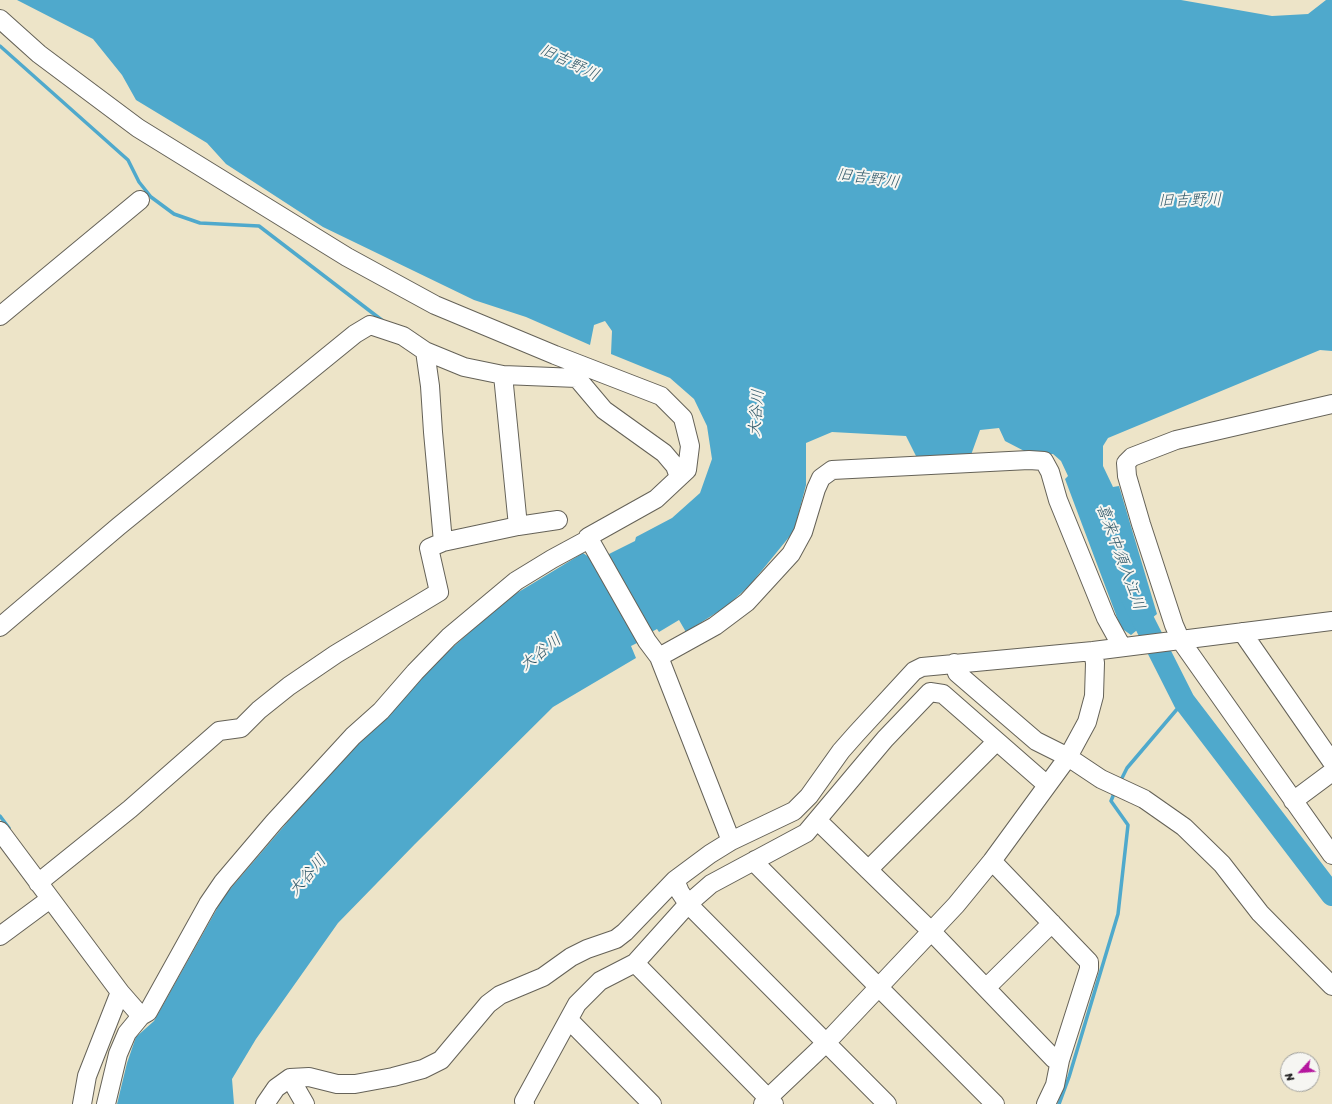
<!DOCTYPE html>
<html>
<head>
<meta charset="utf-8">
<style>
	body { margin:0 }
	#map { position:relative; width:1332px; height:1104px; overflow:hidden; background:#ede4c8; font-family:Sriracha,sans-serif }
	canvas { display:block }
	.north { position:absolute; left:1280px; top:1052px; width:40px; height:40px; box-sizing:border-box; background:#f6f6f2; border:1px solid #9f9f9c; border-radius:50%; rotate:244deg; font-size:11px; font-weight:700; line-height:16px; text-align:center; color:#1c1c1c }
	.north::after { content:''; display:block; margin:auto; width:14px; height:18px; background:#b5179e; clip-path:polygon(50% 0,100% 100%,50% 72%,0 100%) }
</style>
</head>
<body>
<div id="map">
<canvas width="1332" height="1104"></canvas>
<div class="north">N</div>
</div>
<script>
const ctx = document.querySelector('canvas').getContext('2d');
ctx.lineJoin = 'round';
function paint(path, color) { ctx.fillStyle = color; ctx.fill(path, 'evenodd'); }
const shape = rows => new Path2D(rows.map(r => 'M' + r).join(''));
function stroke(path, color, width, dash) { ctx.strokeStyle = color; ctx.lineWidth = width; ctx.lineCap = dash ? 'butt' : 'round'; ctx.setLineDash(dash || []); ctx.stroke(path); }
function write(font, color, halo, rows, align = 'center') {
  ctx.font = font + ' Sriracha,"Klee One",sans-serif'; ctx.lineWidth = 4; ctx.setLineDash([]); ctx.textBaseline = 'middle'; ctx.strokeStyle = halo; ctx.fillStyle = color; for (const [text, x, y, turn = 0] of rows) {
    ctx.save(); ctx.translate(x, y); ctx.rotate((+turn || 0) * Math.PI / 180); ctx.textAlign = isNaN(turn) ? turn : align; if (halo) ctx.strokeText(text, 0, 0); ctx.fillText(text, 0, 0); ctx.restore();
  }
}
paint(shape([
	[17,0,1181,0,1272,16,1308,14,1326,0,1332,0,1332,351,1320,350,1108,438,1103,446,1103,466,1113,487,1119,486,1157,614,1131,635,1121,628,1065,479,1068,476,1061,461,1053,454,1030,454,1005,441,999,428,980,430,971,455,917,458,906,436,832,432,806,443,806,485,794,531,750,585,727,606,686,632,679,620,659,632,657,629,640,638,641,641,631,646,636,658,553,707,415,844,338,923,256,1039,232,1079,234,1104,117,1104,127,1063,136,1037,154,1021,224,896,350,749,383,722,435,663,507,599,583,553,595,561,635,541,636,537,672,518,700,493,712,459,707,426,694,399,670,378,611,354,612,331,605,321,594,325,590,345,526,317,474,300,323,227,226,164,207,143,136,100,122,75,93,39]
]), '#4fa9cc');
stroke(shape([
	[0,46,128,160,139,182,151,197,174,214,200,223,259,226,383,321],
	[1120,782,1127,768,1184,701],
	[0,816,9,828],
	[1059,1104,1069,1077,1118,914,1128,825,1111,801,1115,791]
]), '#4fa9cc', 3.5);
stroke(shape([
	[1131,596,1184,701,1332,895]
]), '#4fa9cc', 22);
const minor = shape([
	[0,19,39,54,138,128,347,257,435,305,555,355,661,396,683,418,690,446,687,470,656,499,588,537,647,641,659,657,731,841],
	[0,316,140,200],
	[425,351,430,386,433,432,443,542,518,526],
	[503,375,518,526,558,520],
	[1332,404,1176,440,1132,457,1126,463,1127,476,1141,524,1174,625,1181,641,1332,855],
	[0,627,119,526,355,334,370,325,403,336,425,351,464,367,503,375,577,378,604,410,664,453,675,466,679,477],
	[1242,632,1332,762],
	[659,657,715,626,747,602,791,554,803,532,816,489,821,478,832,470,1029,460,1044,461,1050,472,1058,500,1106,618,1122,647],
	[954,663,957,673,1036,741,1068,757,1101,779,1144,799,1184,827,1222,864,1260,913,1332,986],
	[1293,801,1332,772],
	[818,821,931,931,1054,1059,1060,1060],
	[0,831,120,992],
	[755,860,759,867,995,1104],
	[992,861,1089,962,1089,969,1060,1060,1055,1085,1046,1104],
	[868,870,996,742],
	[675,880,680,892,688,904,887,1104],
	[38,883,130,809,219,731,241,728,259,710,289,686,336,654,439,592,429,548,443,542],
	[0,936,50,899],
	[635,963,768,1098,763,1104],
	[986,988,1052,923],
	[569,1020,652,1104],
	[290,1078,305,1104],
	[82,1104,87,1076,120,992,141,1016],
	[106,1104,118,1054,127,1033,141,1016,148,1012,208,904,223,882,274,822,353,736,381,711,415,672,449,637,516,581,552,559,589,539],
	[265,1104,276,1088,290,1078,309,1077,337,1084,355,1084,393,1077,423,1069,441,1060,488,1004,500,995,543,977,571,957,587,949,616,939,625,932,675,880,710,854,731,841,794,811,809,796,841,751,856,734,914,671,922,667,1093,651,1332,621],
	[525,1104,524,1101,577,1004,600,981,635,963,688,904,711,884,806,833,885,739,930,692,943,694,1047,785],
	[774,1104,768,1098,826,1043,956,905,992,861,1068,757,1087,722,1094,696,1095,663,1093,651]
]);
stroke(minor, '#656258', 20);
stroke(minor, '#fff', 18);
write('italic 16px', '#335b6b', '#f6f6f2', [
	["旧吉野川",569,63,26],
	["旧吉野川",868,179,8],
	["旧吉野川",1190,201,-1],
	["大谷川",757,413,-85],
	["喜来中須入江川",1120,557,70],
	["大谷川",541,653,-38],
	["大谷川",308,876,-49]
]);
</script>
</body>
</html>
